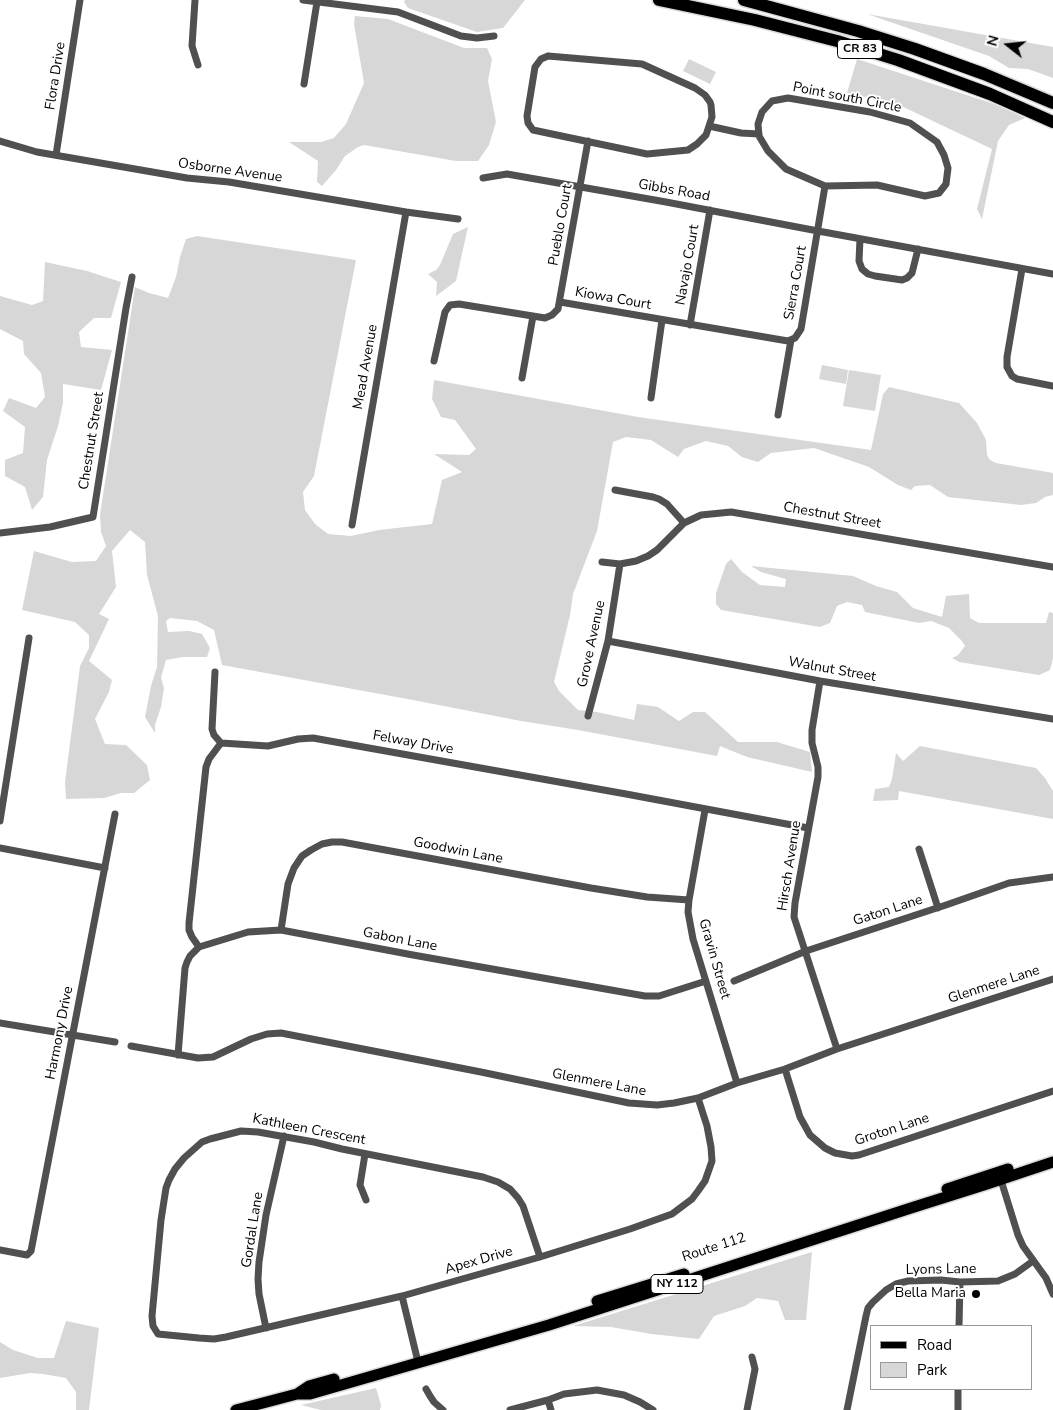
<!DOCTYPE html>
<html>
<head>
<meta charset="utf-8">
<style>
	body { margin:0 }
	#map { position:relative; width:1053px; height:1410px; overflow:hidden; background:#fff; font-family:"Nunito Sans",sans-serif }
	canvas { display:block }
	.legend { position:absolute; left:870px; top:1325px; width:162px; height:65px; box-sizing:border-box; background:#fff; border:1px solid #999; margin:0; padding:6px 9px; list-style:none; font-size:15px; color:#000 }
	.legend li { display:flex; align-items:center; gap:10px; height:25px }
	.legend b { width:25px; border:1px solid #999 }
	.north { position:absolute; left:983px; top:20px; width:50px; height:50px; -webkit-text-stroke:4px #fff; paint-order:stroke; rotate:286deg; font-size:14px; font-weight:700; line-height:20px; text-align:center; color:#000 }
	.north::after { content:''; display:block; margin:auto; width:18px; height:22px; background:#000; clip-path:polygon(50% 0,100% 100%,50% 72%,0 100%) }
</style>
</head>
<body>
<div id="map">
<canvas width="1053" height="1410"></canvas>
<ul class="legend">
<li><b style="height:6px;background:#000"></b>Road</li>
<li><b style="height:14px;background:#d7d7d7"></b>Park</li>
</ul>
<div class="north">N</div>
</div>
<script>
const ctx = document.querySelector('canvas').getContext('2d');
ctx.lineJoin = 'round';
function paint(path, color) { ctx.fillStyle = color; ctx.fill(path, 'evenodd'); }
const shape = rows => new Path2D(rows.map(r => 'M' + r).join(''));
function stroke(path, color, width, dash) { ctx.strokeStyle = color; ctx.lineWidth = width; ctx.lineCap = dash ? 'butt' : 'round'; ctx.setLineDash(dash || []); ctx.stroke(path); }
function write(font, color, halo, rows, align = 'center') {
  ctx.font = font + ' "Nunito Sans",sans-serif'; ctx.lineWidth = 4; ctx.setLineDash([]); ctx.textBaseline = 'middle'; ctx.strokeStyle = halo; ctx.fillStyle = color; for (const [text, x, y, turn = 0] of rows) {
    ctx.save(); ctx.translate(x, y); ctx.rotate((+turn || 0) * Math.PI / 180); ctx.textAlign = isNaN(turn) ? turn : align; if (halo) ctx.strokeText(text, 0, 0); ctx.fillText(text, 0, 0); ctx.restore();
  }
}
paint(shape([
	[405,0,525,0,503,28,477,32,408,8,404,2],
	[867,14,1053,47,1053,78,1028,69,1009,68,989,56],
	[355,16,388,19,464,48,487,48,492,59,488,81,496,122,489,145,478,161,456,161,364,145,358,147,345,156,336,170,322,186,317,182,318,161,289,142,321,142,334,138,346,124,364,83,354,24],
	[689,59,716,72,710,84,683,71],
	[857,59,994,104,1025,118,1009,125,998,141,982,219,977,209,992,149,897,104,847,93],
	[468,227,456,281,436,296,437,282,428,274,436,270,440,265,453,234],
	[197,236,356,260,314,476,303,492,305,510,315,524,328,534,351,536,379,530,432,524,442,480,462,472,434,454,469,455,476,449,455,420,441,417,432,399,434,380,638,417,871,450,883,394,889,387,959,403,977,423,986,440,987,455,990,460,996,463,1053,473,1053,495,1045,497,1036,503,1021,505,948,497,930,485,915,486,911,490,898,485,869,467,814,448,771,453,758,462,742,457,728,446,706,441,684,449,678,457,651,440,626,437,613,442,597,531,573,594,570,615,554,682,559,691,578,710,597,712,634,720,637,704,658,707,679,721,693,712,705,712,738,742,777,742,810,752,812,772,747,757,720,746,717,756,578,730,521,721,413,700,222,665,214,630,197,621,170,618,166,621,168,632,189,631,202,634,210,648,207,657,183,657,166,660,161,678,164,688,161,707,155,725,155,733,145,717,151,686,157,667,158,616,147,575,145,542,130,530,112,551,116,587,99,614,109,619,89,661,112,680,109,692,95,719,105,744,126,745,147,765,150,780,134,793,121,793,104,798,66,799,65,782,80,666,89,648,89,635,75,622,22,610,34,551,72,562,96,561,106,546,101,532,100,515,135,287,149,293,168,298,176,277,180,257,186,239],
	[45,262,87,271,121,282,111,318,94,318,79,332,81,347,112,350,101,390,63,384,63,403,58,426,47,460,43,497,32,510,25,487,5,476,5,460,23,453,25,427,3,411,9,398,36,408,45,397,41,373,24,354,23,341,0,329,0,296,32,305,43,301],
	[822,365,848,370,846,384,819,379],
	[849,370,881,375,875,411,843,406],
	[731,559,742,572,760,585,785,587,786,579,761,572,751,566,853,576,876,586,897,592,913,608,942,617,946,596,969,594,970,618,979,623,1046,623,1049,612,1053,613,1053,658,1050,670,1039,675,959,662,952,658,958,655,965,646,961,640,949,628,931,621,919,623,865,612,862,605,847,602,837,606,830,623,820,627,721,610,716,604,716,593,726,564],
	[920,746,1036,768,1045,778,1053,791,1053,819,899,791,898,800,873,801,875,789,889,787,892,779,896,753,903,761],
	[812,1252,806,1320,785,1320,778,1301,757,1298,745,1306,714,1316,699,1339,651,1334,611,1327,573,1326],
	[66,1321,99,1328,89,1410,76,1410,76,1392,66,1378,43,1374,30,1373,0,1378,0,1342,13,1350,38,1358,54,1358],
	[376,1388,381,1405,380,1410,321,1410,301,1405]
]), '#d7d7d7');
const primary = shape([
	[947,1189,1008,1169],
	[597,1301,684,1274],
	[297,1394,309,1386,334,1379],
	[236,1410,297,1394,310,1394,549,1325,911,1208,987,1184,1053,1162]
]);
const highway = shape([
	[659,0,755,20,837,41,898,60,990,94,1053,122],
	[744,0,858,31,915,49,984,74,1053,103]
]);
stroke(primary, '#dbdbdb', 14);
stroke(highway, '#dbdbdb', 15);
stroke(shape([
	[195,0,192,46,198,65],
	[303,0,398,12,461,36,477,38,494,36],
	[548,56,642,64,695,88,705,95,710,102,711,105,712,117,706,135,697,144,688,150,647,154,533,130,528,123,527,116,535,67,541,59,548,56],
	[304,84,317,2],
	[788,98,870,112,910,123,937,142,944,155,948,168,946,184,939,193,925,196,877,185,825,186,786,169,768,151,759,136,758,124,762,112,772,101,788,98],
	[709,126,741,133,759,134],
	[0,141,37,152,187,178,229,182,406,212,458,219],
	[56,155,80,0],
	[483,178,507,174,666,202,818,231,1053,274],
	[860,239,859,261,862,269,868,274,875,276,902,280,907,278,912,273,918,249],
	[1022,269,1007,357,1007,367,1012,376,1017,379,1053,386],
	[560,302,788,341,795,338,801,329,825,186],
	[690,325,710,210],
	[434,361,445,312,450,305,459,304,545,318,552,315,558,309,588,141],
	[522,378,533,316],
	[651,398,662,320],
	[778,415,791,340],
	[615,490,653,497,659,499,667,504,684,523],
	[352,525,406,212],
	[0,533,50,527,93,517,126,308,132,277],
	[602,562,620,564,636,561,648,556,657,550,684,523,701,515,731,512,1053,567],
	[608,641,820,681,1053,719],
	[215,672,212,729,214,735,221,743],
	[820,681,812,730,812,743,818,767,818,777,795,903,794,917,837,1049],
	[588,716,608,641,620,564],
	[705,810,689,900,688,912,693,939,737,1083],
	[0,821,29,638],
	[0,848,105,868],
	[919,849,938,908],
	[281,930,288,884,294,868,302,856,311,850,322,844,332,842,342,842,591,888,647,897,689,900],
	[199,947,192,937,189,930,189,923,206,767,209,759,221,743,268,746,298,739,313,738,626,794,808,828],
	[734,981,806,951,946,905,1009,883,1053,877],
	[0,1023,115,1042],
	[131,1046,198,1058,213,1057,251,1039,267,1034,281,1033,481,1072,629,1103,657,1105,674,1103,698,1098,737,1083,785,1069,837,1049,1053,979],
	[178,1055,185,968,187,962,190,956,199,947,248,932,281,930,413,955,645,996,659,996,706,981],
	[785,1069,800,1117,810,1135,825,1148,835,1153,852,1156,859,1155,1053,1091],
	[365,1154,360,1185,366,1200],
	[1000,1177,1018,1235,1023,1246,1046,1278,1053,1294],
	[0,1250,27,1255,31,1251,115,814],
	[540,1257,523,1206,518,1198,510,1189,498,1182,483,1177,342,1149,314,1142,258,1132,241,1131,210,1139,202,1142,184,1158,175,1169,169,1180,166,1188,161,1220,152,1316,153,1326,158,1334,199,1338,214,1339,226,1337,402,1296,540,1257,630,1229,672,1214,692,1199,698,1191,705,1181,712,1161,711,1147,707,1126,698,1098],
	[402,1296,418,1362],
	[959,1326,960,1282],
	[266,1328,259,1294,258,1279,259,1262,266,1215,284,1136],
	[426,1389,430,1396,434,1402,443,1410],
	[548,1400,551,1410],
	[510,1410,548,1400,564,1394,597,1390,624,1395,640,1402,653,1410],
	[747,1410,755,1369,752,1357],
	[847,1410,866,1316,868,1308,873,1302,886,1290,896,1284,908,1281,941,1280,960,1282,998,1281,1015,1274,1033,1261],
	[958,1410,958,1389]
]), '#505050', 7);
stroke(primary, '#000', 11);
stroke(highway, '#000', 12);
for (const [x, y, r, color] of [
	[976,1294,5,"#000"]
]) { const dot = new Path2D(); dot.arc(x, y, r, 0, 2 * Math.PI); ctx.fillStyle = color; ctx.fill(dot); stroke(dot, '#fff', 2); }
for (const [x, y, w] of [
	[860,49,45],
	[677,1284,52]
]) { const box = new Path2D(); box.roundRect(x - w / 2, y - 9.5, w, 19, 4); ctx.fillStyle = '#fff'; ctx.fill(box); stroke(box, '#000', 1); }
write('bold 12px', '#000', null, [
	["CR 83",860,49],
	["NY 112",677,1284]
]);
write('14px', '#000', '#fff', [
	["Flora Drive",56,76,-81],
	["Point south Circle",847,98,11],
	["Osborne Avenue",230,171,8],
	["Gibbs Road",674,191,10],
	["Pueblo Court",561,225,-80],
	["Navajo Court",688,265,-80],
	["Sierra Court",796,283,-80],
	["Kiowa Court",613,299,10],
	["Mead Avenue",366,367,-80],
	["Chestnut Street",92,441,-81],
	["Chestnut Street",832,516,10],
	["Grove Avenue",592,644,-78],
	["Walnut Street",832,670,10],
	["Felway Drive",413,743,10],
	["Goodwin Lane",458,851,11],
	["Hirsch Avenue",790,866,-81],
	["Gaton Lane",888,911,-18],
	["Gabon Lane",400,940,11],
	["Gravin Street",714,959,74],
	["Glenmere Lane",994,985,-18],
	["Harmony Drive",60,1033,-79],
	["Glenmere Lane",599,1083,11],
	["Kathleen Crescent",309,1130,11],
	["Groton Lane",892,1130,-18],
	["Gordal Lane",253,1230,-81],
	["Route 112",714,1248,-18],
	["Apex Drive",479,1261,-16],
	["Lyons Lane",941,1270,-1]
]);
write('14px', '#000', '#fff', [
	["Bella Maria",966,1294]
], 'right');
</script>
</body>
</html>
